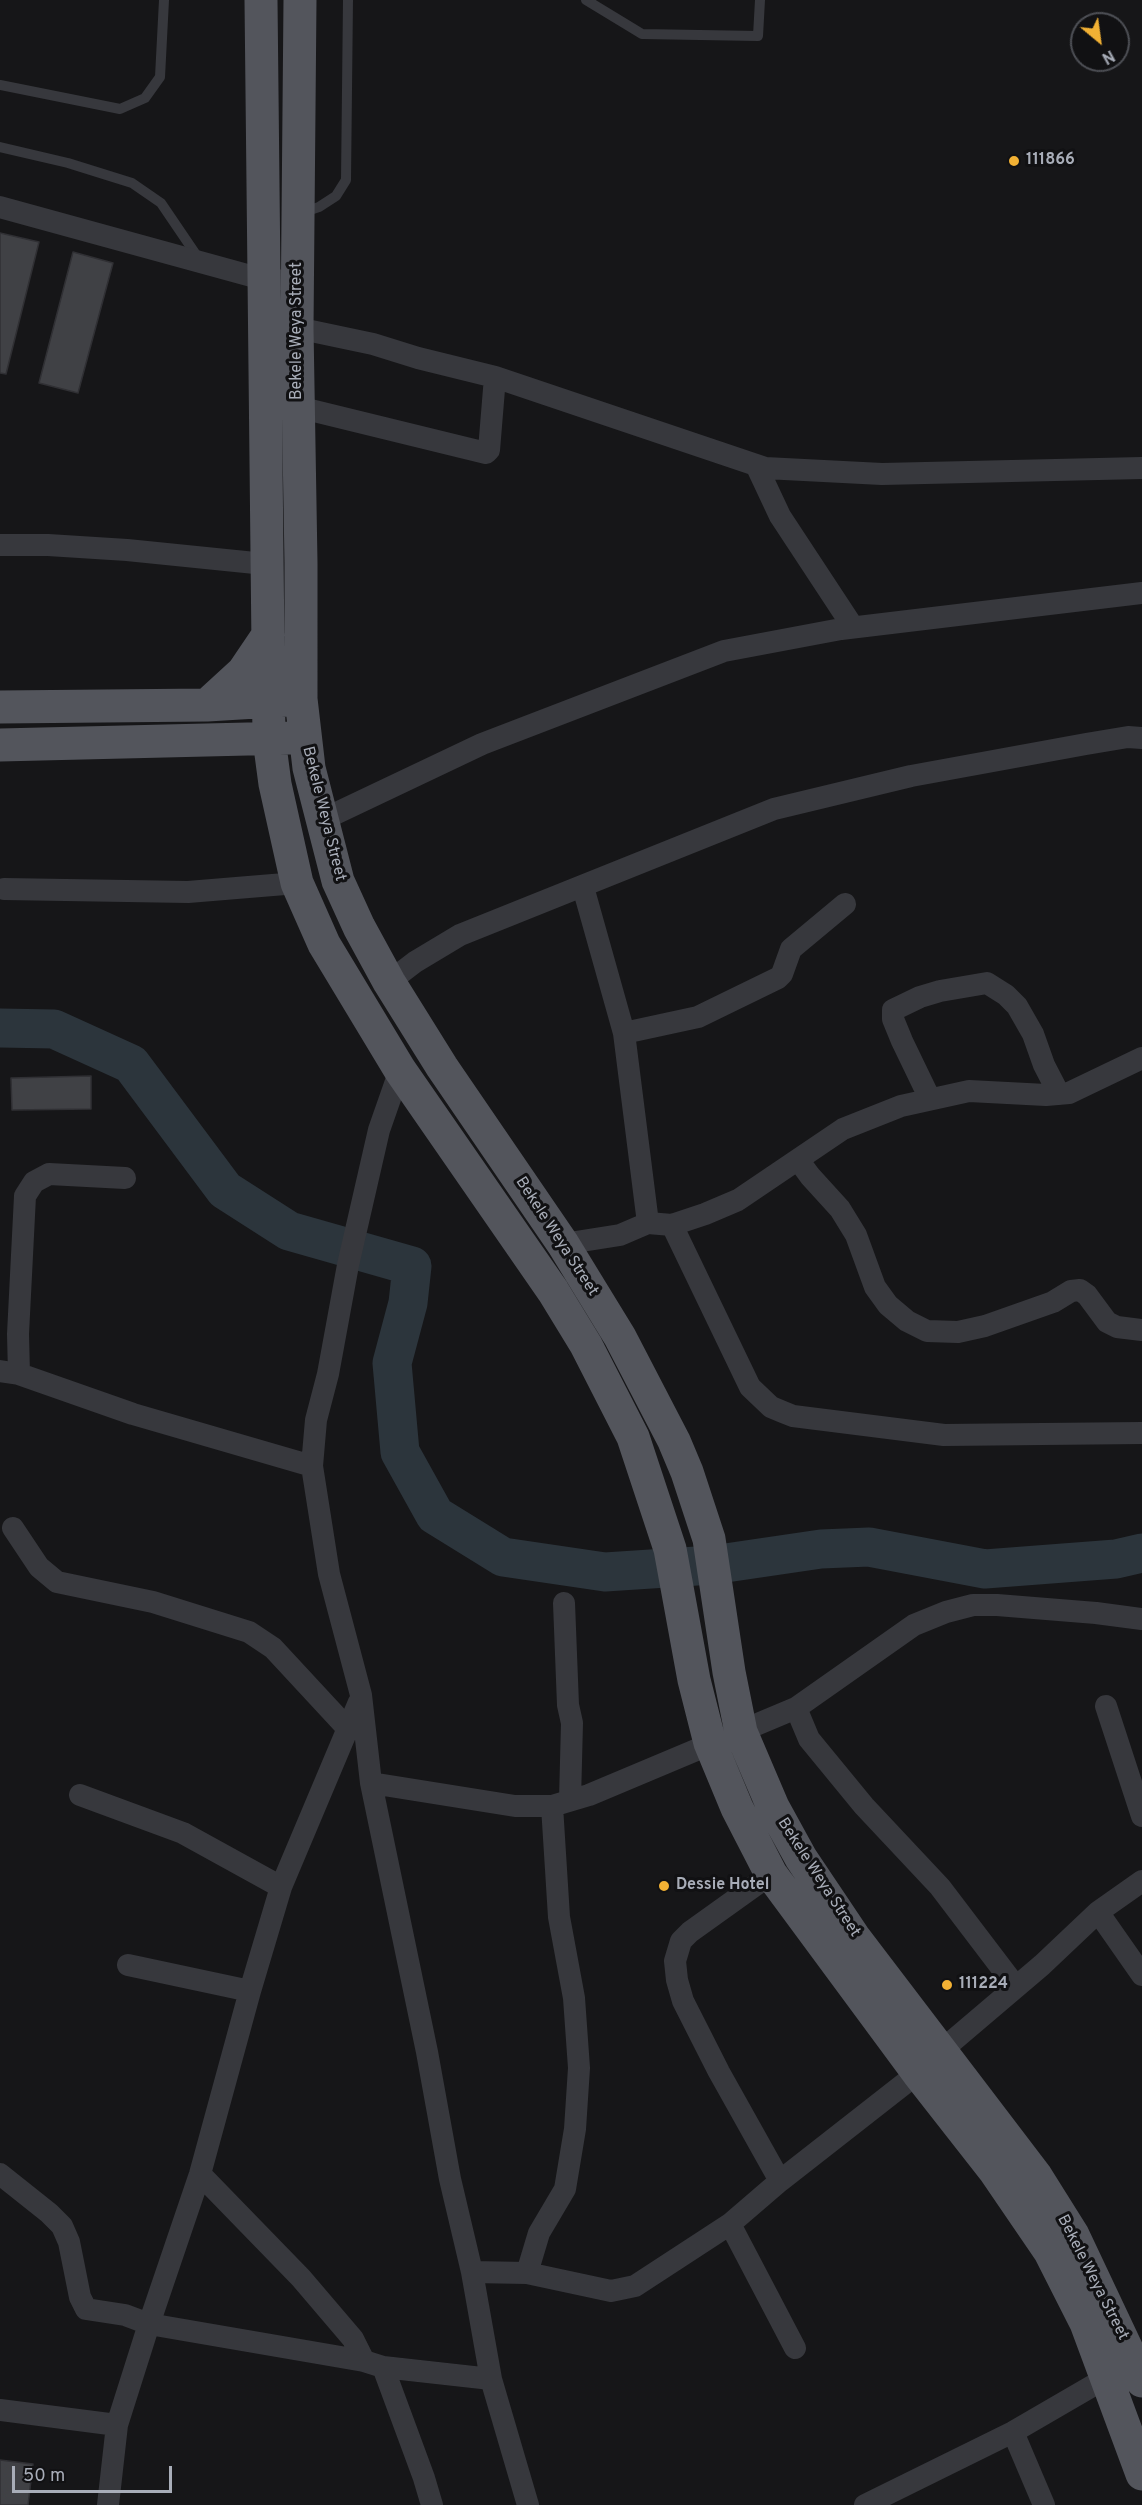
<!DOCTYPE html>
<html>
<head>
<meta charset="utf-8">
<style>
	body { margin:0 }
	#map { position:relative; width:1142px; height:2505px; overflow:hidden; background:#161618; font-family:Overpass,sans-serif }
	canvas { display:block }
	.north { position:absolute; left:1070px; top:12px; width:60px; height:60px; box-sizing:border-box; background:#111113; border:2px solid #4d4f55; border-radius:50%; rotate:151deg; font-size:16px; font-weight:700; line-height:24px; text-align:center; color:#a8adb8 }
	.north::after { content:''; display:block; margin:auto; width:21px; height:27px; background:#f2b134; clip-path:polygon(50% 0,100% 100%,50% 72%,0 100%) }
	.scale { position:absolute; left:12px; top:2466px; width:160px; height:27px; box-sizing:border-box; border:3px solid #a8adb8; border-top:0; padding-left:8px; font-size:18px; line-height:21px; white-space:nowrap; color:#a8adb8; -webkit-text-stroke:4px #111113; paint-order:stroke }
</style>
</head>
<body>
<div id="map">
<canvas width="1142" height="2505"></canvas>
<div class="north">N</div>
<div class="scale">50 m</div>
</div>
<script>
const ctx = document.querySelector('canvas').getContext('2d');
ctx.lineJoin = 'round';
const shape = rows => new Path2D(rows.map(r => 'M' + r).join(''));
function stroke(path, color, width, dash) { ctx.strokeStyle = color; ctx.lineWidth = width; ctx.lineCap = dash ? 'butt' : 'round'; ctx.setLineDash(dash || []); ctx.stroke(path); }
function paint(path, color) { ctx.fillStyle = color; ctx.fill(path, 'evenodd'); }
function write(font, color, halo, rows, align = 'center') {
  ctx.font = font + ' Overpass,sans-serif'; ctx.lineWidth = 6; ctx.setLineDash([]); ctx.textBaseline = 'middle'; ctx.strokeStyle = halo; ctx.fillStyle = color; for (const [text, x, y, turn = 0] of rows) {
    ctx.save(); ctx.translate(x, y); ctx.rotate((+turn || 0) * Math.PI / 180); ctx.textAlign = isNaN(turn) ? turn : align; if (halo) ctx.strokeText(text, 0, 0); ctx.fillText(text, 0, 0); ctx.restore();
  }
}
stroke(shape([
	[0,1028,54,1029,131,1064,225,1190,289,1231,412,1266,408,1303,392,1363,400,1452,435,1515,503,1557,605,1572,712,1565,821,1549,869,1547,985,1569,1116,1559,1142,1553]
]), '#2c353c', 39);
const building = shape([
	[0,233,39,242,6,374,0,373,0,233],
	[73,252,113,263,78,393,39,383,73,252],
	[91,1076,91,1109,12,1110,11,1078,91,1076],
	[0,2460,33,2464,28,2505,0,2505,0,2460]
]);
paint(building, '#404145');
stroke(building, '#303034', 1.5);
stroke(shape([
	[586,0,642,34,758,36,760,0],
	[0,85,120,109,145,98,160,77,164,0],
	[0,147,68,163,132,183,161,203,199,259],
	[301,213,319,207,336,196,346,180,348,0]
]), '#37383d', 10);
stroke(shape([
	[0,207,262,279,277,280],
	[297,328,373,344,418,358,495,377,765,468,882,474,1142,468],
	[298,407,486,453,489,450,495,377],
	[757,467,780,516,853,627],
	[0,545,48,545,127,550,265,564],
	[322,820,482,744,724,651,841,629,1142,593],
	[583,887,624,1033],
	[4,889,188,892,297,883],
	[389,982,415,962,460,935,774,809,911,776,1086,744,1128,737,1142,738],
	[400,1070,379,1130,348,1265,328,1374,316,1420,312,1466,329,1574,361,1695,371,1783,427,2052,450,2179,472,2272,491,2379,528,2505],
	[930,1099,902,1041,893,1019,893,1010,920,997,940,991,987,983,1006,995,1017,1006,1033,1034,1044,1065,1059,1094],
	[799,1161,810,1176,840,1209,856,1235,875,1287,888,1305,907,1321,927,1331,958,1332,985,1326,1053,1302,1071,1291,1080,1290,1087,1295,1107,1322,1117,1327,1142,1330],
	[648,1223,624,1033,698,1017,778,978,782,974,791,949,845,904],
	[672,1225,750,1387,771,1407,783,1412,793,1416,944,1435,1142,1433],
	[563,1244,620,1235,648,1223,672,1225,705,1214,738,1200,843,1129,901,1106,969,1091,1046,1095,1069,1093,1142,1058],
	[0,1371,19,1374,133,1414,312,1466],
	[19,1374,18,1334,25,1196,34,1182,49,1174,125,1178],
	[13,1528,39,1567,57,1582,153,1602,249,1632,273,1648,349,1730],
	[564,1603,568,1705,572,1723,570,1800],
	[1106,1706,1142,1816],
	[796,1708,809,1739,864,1806,940,1887,1016,1987],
	[371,1783,515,1806,552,1806,589,1795,796,1708,914,1625,946,1612,973,1605,997,1605,1096,1613,1142,1619],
	[80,1795,183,1833,281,1887],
	[771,1874,690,1932,681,1941,675,1961,677,1980,683,2001,719,2072,780,2181],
	[1098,1912,1142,1975],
	[128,1965,250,1991],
	[942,2050,1042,1965,1098,1912,1142,1881],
	[0,2174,49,2213,62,2226,69,2242,80,2297,86,2309,125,2315,149,2324,200,2174,250,1991,281,1887,359,1702],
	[200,2174,301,2278,353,2339,364,2361],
	[730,2224,795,2348],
	[472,2272,527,2273,611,2291,635,2286,730,2224,780,2181,918,2073],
	[527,2273,539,2233,565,2189,575,2129,579,2068,574,1998,559,1917,552,1806],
	[383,2367,424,2478,432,2505],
	[0,2410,117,2425,149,2324,364,2361,383,2367,491,2379],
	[1013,2432,1044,2505],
	[108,2505,117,2425],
	[865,2505,1013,2432,1118,2371]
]), '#37383d', 22);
stroke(shape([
	[261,0,269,739,275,784,297,883,324,944,400,1070,553,1291,586,1345,633,1437,670,1549,694,1680,710,1743,737,1808,771,1874,918,2073,994,2170,1050,2252,1086,2323,1142,2474],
	[300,0,297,328,301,563,301,699,309,768,338,881,359,927,389,982,442,1067,563,1244,620,1337,674,1441,687,1472,709,1539,729,1672,741,1732,773,1807,801,1858,854,1937,1036,2176,1073,2235,1142,2381],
	[207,705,243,672,268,635],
	[0,707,207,705,289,700],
	[0,745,289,738]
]), '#53555c', 33);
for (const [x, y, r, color] of [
	[1014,161,6,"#f2b134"],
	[664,1886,6,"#f2b134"],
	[947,1985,6,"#f2b134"]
]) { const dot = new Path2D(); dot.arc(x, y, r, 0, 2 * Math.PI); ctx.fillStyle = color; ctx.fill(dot); stroke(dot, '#111113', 2); }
write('bold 16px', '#a8adb8', '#111113', [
	["111866",1026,161],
	["Dessie Hotel",676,1886],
	["111224",959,1985]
], 'left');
write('16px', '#a8adb8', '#111113', [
	["Bekele Weya Street",298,331,-90],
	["Bekele Weya Street",323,814,76],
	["Bekele Weya Street",556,1237,57],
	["Bekele Weya Street",818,1878,57],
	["Bekele Weya Street",1092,2278,63]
]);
</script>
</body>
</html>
